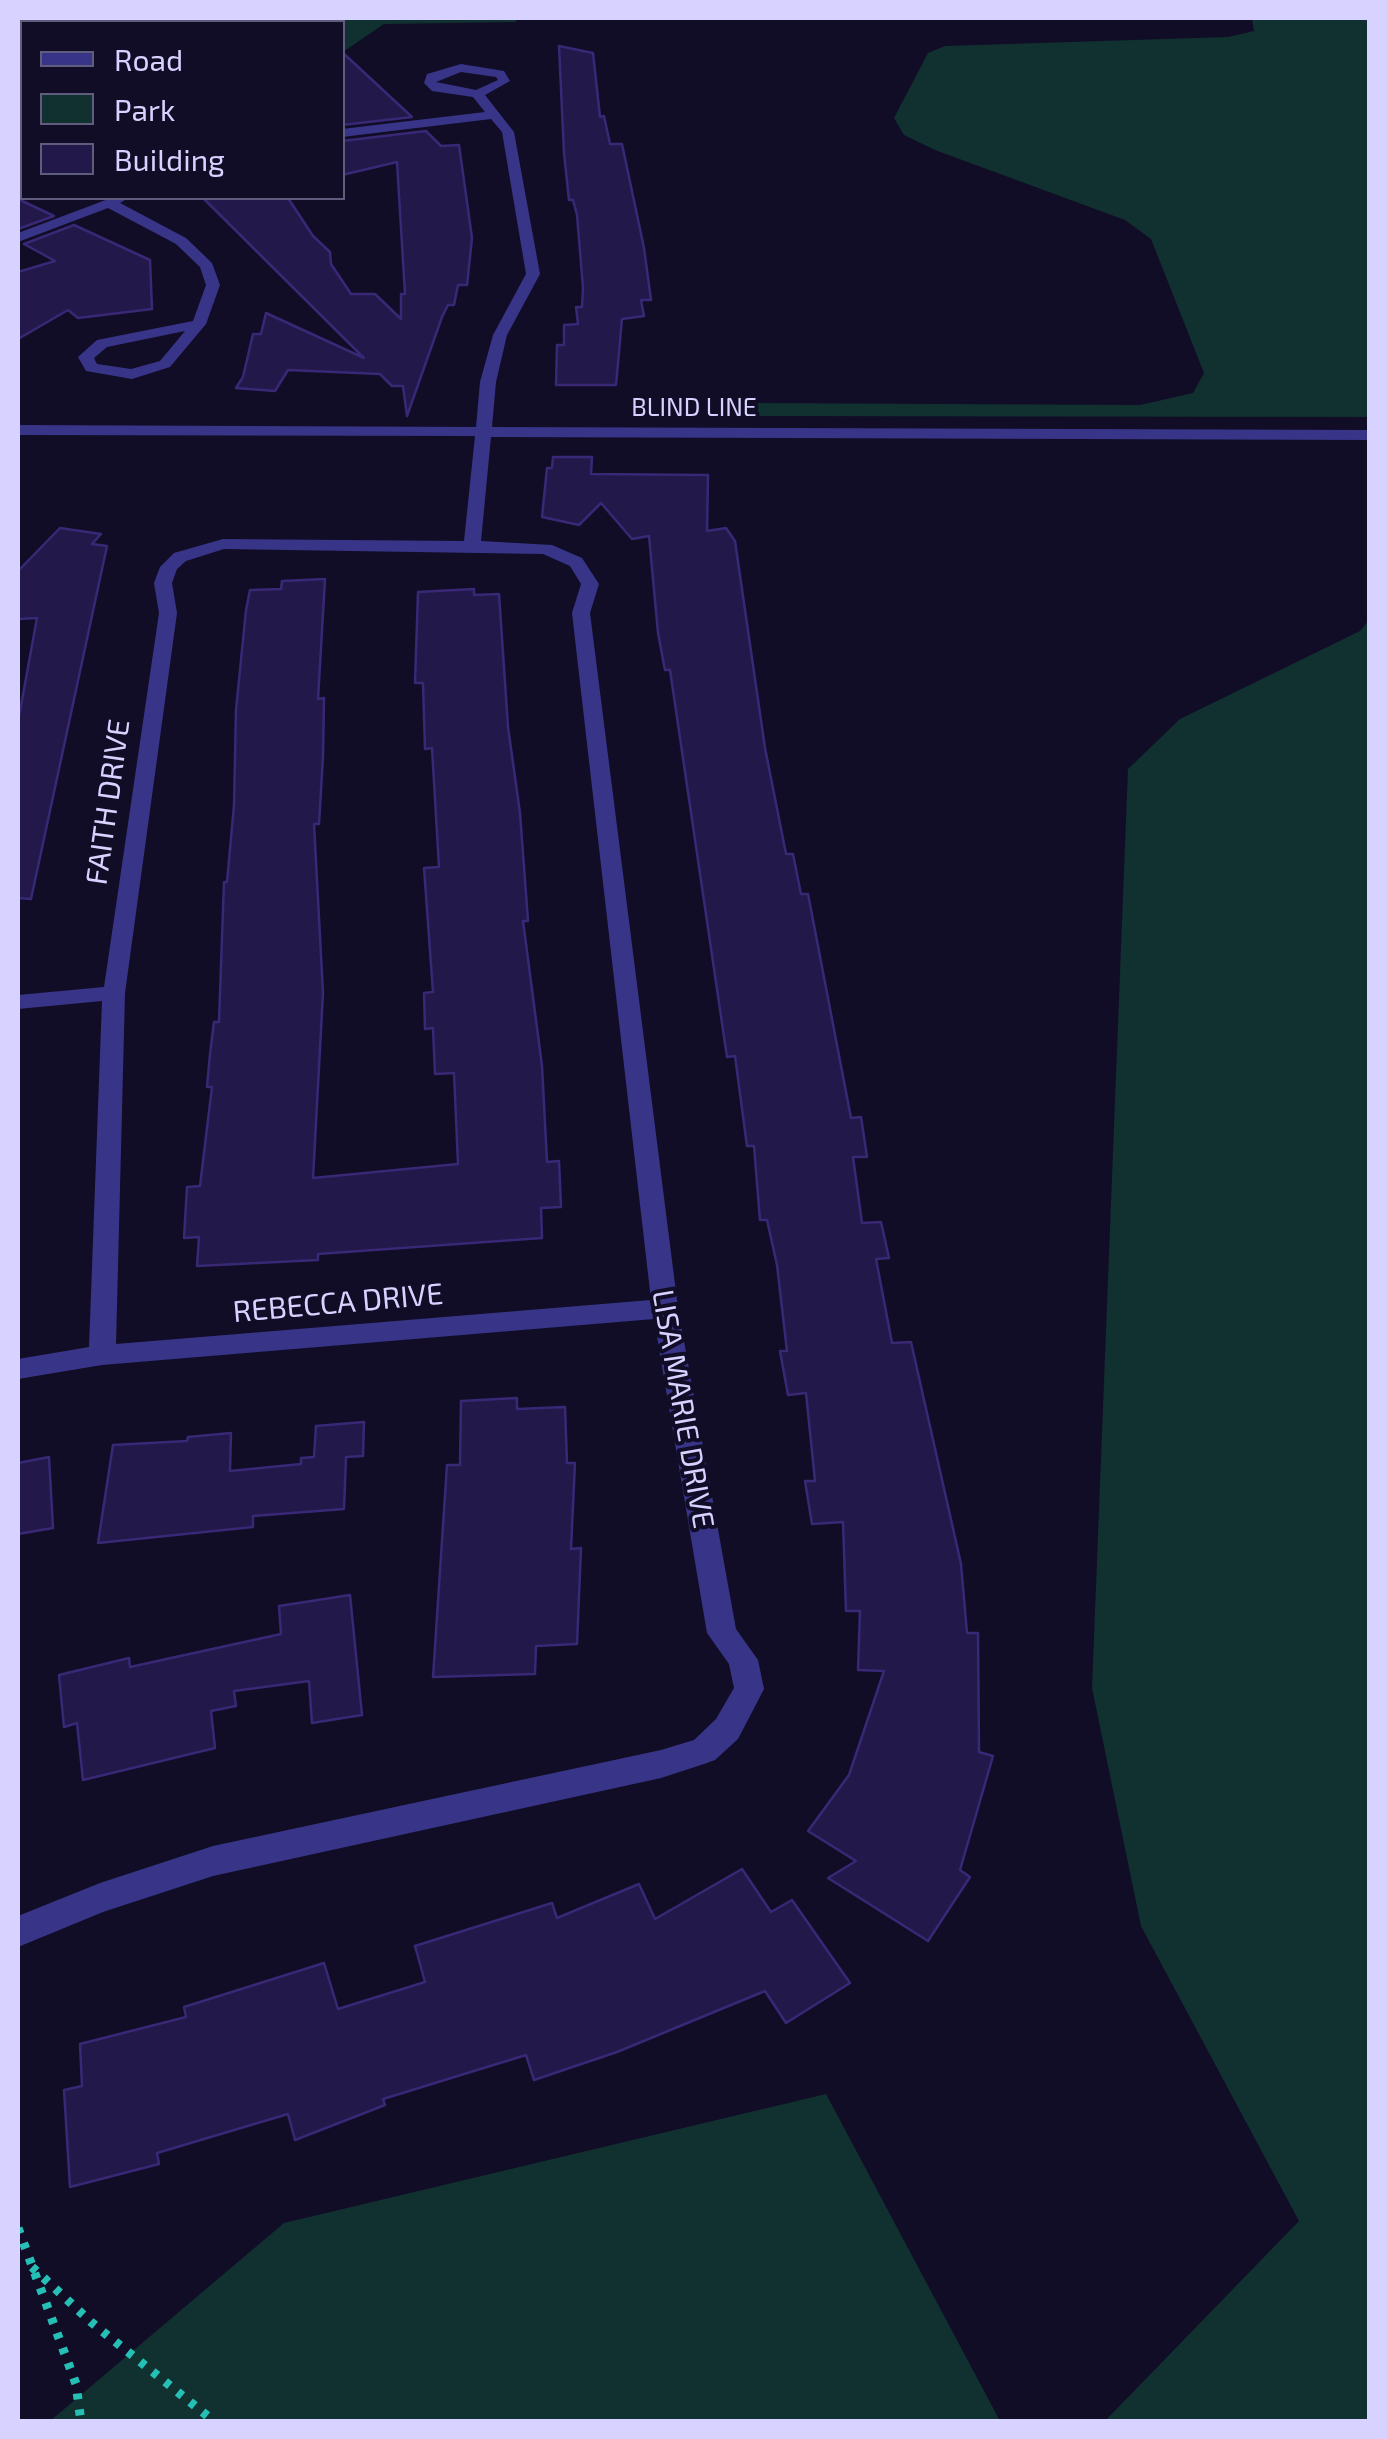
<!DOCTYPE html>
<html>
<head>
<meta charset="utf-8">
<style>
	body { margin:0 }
	#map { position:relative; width:1387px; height:2439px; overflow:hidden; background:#110d26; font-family:"Exo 2",sans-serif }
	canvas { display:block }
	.frame { position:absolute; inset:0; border:20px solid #d7d2ff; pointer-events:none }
	.legend { position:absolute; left:20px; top:20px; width:325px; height:180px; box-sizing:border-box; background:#110d26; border:2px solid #605c7d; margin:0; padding:12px 18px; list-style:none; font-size:30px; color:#d7d2ff }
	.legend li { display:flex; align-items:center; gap:20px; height:50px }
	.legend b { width:50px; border:2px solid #605c7d }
</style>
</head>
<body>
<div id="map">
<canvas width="1387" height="2439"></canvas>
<div class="frame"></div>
<ul class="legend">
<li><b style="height:12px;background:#383589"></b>Road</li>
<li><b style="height:28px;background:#103130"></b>Park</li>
<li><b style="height:28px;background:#221849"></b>Building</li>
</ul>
</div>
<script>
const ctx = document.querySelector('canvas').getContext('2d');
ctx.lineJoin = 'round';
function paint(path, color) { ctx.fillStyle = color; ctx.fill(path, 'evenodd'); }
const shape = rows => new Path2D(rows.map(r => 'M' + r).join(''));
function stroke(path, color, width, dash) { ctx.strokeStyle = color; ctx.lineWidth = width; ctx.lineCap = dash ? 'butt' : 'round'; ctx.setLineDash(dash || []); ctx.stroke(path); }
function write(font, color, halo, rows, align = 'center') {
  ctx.font = font + ' "Exo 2",sans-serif'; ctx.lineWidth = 8; ctx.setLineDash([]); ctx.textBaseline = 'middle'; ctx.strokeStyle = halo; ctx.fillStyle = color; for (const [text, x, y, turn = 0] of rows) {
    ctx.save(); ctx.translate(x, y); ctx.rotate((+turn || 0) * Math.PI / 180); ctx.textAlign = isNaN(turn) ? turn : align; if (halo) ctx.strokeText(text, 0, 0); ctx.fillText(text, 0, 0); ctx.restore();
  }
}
paint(shape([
	[18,18,519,18,515,22,384,24,343,52,342,22,22,22,22,161,18,162],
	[1252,18,1369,18,1369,417,745,416,722,399,744,403,1140,405,1193,393,1204,373,1151,239,1125,220,935,150,904,135,894,118,928,53,945,46,1228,37,1254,31],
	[1369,620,1369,2421,1105,2421,1299,2221,1141,1926,1092,1688,1128,769,1180,719,1360,631],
	[826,2094,1000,2421,50,2421,284,2223]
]), '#103130');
paint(shape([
	[82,18,91,18,75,22,66,22,82,18],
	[22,33,22,37,18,39,18,35,22,33]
]), '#061d46');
const building = shape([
	[559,46,593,53,600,117,604,116,610,144,622,144,644,248,651,300,641,300,644,316,622,319,616,385,556,385,557,345,564,345,564,325,578,324,576,307,582,307,583,288,577,215,573,200,569,200,564,153,559,46],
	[342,52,412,117,342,125,342,52],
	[426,131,441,146,459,145,472,238,467,285,458,285,454,305,448,305,442,317,407,416,403,386,392,386,380,374,288,370,275,391,236,388,243,377,253,334,261,334,266,313,364,358,203,198,288,198,313,236,330,252,331,264,351,294,375,294,401,319,401,294,405,294,397,162,342,175,342,141,426,131],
	[18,199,54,216,18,229,18,199],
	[74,225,150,260,152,309,78,318,68,310,18,339,18,272,55,261,24,244,74,225],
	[553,457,592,457,591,474,708,475,707,531,726,528,735,541,765,748,786,854,793,854,801,894,808,894,851,1118,861,1117,867,1157,853,1157,862,1223,881,1222,889,1258,876,1259,892,1343,911,1342,961,1564,967,1633,978,1633,979,1752,993,1756,960,1870,970,1877,928,1941,828,1878,856,1861,808,1831,849,1775,884,1671,858,1670,860,1611,846,1611,843,1522,812,1524,805,1481,815,1481,806,1393,788,1395,780,1351,787,1351,777,1265,767,1220,760,1220,754,1146,747,1146,735,1056,727,1057,670,670,665,670,658,633,649,536,632,539,601,503,579,525,542,517,547,468,552,468,553,457],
	[60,528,101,534,92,544,107,546,31,899,18,898,18,722,37,618,18,619,18,571,60,528],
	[325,579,318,699,324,698,323,756,319,824,314,824,323,993,313,1178,458,1164,454,1073,435,1074,433,1028,425,1029,424,993,433,992,424,868,439,867,432,748,425,749,423,683,415,683,418,592,474,589,474,595,499,594,508,727,520,813,528,921,523,921,542,1066,547,1162,559,1161,561,1207,541,1208,542,1238,318,1254,318,1260,197,1266,199,1237,184,1238,187,1187,200,1186,212,1087,207,1087,210,1054,214,1022,219,1022,224,882,227,882,234,805,236,710,246,610,250,590,281,589,282,581,325,579],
	[517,1398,517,1409,565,1407,567,1463,575,1463,571,1549,581,1548,577,1644,536,1646,535,1674,433,1677,447,1465,460,1465,461,1401,517,1398],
	[364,1422,363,1456,346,1457,344,1509,253,1516,253,1527,98,1543,113,1445,187,1441,188,1437,231,1433,230,1471,301,1464,301,1458,314,1457,316,1426,364,1422],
	[49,1457,53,1528,18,1534,18,1463,49,1457],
	[350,1595,362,1715,312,1723,309,1681,234,1691,236,1706,211,1711,215,1748,83,1780,77,1723,64,1727,59,1675,129,1658,130,1667,281,1634,279,1606,350,1595],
	[742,1869,771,1912,792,1900,850,1983,786,2023,765,1991,617,2052,534,2080,526,2055,383,2099,385,2105,295,2140,288,2114,157,2153,159,2164,70,2187,64,2090,82,2086,80,2044,186,2017,184,2007,324,1963,338,2009,425,1982,415,1946,552,1903,557,1918,639,1884,655,1919,742,1869]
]);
paint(building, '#221849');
stroke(building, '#382876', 2.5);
stroke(shape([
	[277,22,293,18],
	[18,110,22,109]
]), '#26bfb6', 4, [2.5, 4]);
stroke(shape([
	[18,2228,76,2384,81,2422],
	[32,2267,91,2322,215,2422]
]), '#26bfb6', 9, [6, 10]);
paint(shape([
	[461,64,504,71,510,81,485,95,514,132,540,274,507,335,496,382,492,427,1370,430,1370,440,491,437,481,541,552,545,582,558,599,584,590,613,678,1308,736,1629,758,1660,764,1689,738,1739,715,1760,704,1764,661,1778,213,1876,103,1912,18,1947,18,1916,100,1883,213,1846,661,1750,694,1740,716,1719,734,1688,729,1664,707,1633,654,1319,102,1365,18,1379,18,1359,89,1347,102,1001,18,1009,18,995,104,987,159,613,154,583,160,567,174,553,223,539,464,541,475,436,18,435,18,425,476,427,480,382,493,335,526,274,502,132,491,119,342,137,342,129,485,112,473,97,432,91,424,83,427,74,461,64],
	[461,72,496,77,498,80,476,90,436,82,461,72],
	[224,549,543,554,570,566,581,584,572,613,651,1300,116,1344,125,993,177,613,172,583,177,569,186,561,224,549],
	[111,198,128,198,120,203,186,238,212,263,220,285,206,324,170,367,132,379,86,371,78,357,97,340,193,321,206,285,200,267,176,244,108,208,18,242,18,233,111,198],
	[185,331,160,361,131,369,97,364,94,358,107,347,185,331]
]), '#383589');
write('25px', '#d7d2ff', '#110d26', [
	["BLIND LINE",694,408]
]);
write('30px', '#d7d2ff', '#110d26', [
	["FAITH DRIVE",108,802,-82],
	["REBECCA DRIVE",338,1303,-5],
	["LISA MARIE DRIVE",683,1409,80]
]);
</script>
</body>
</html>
